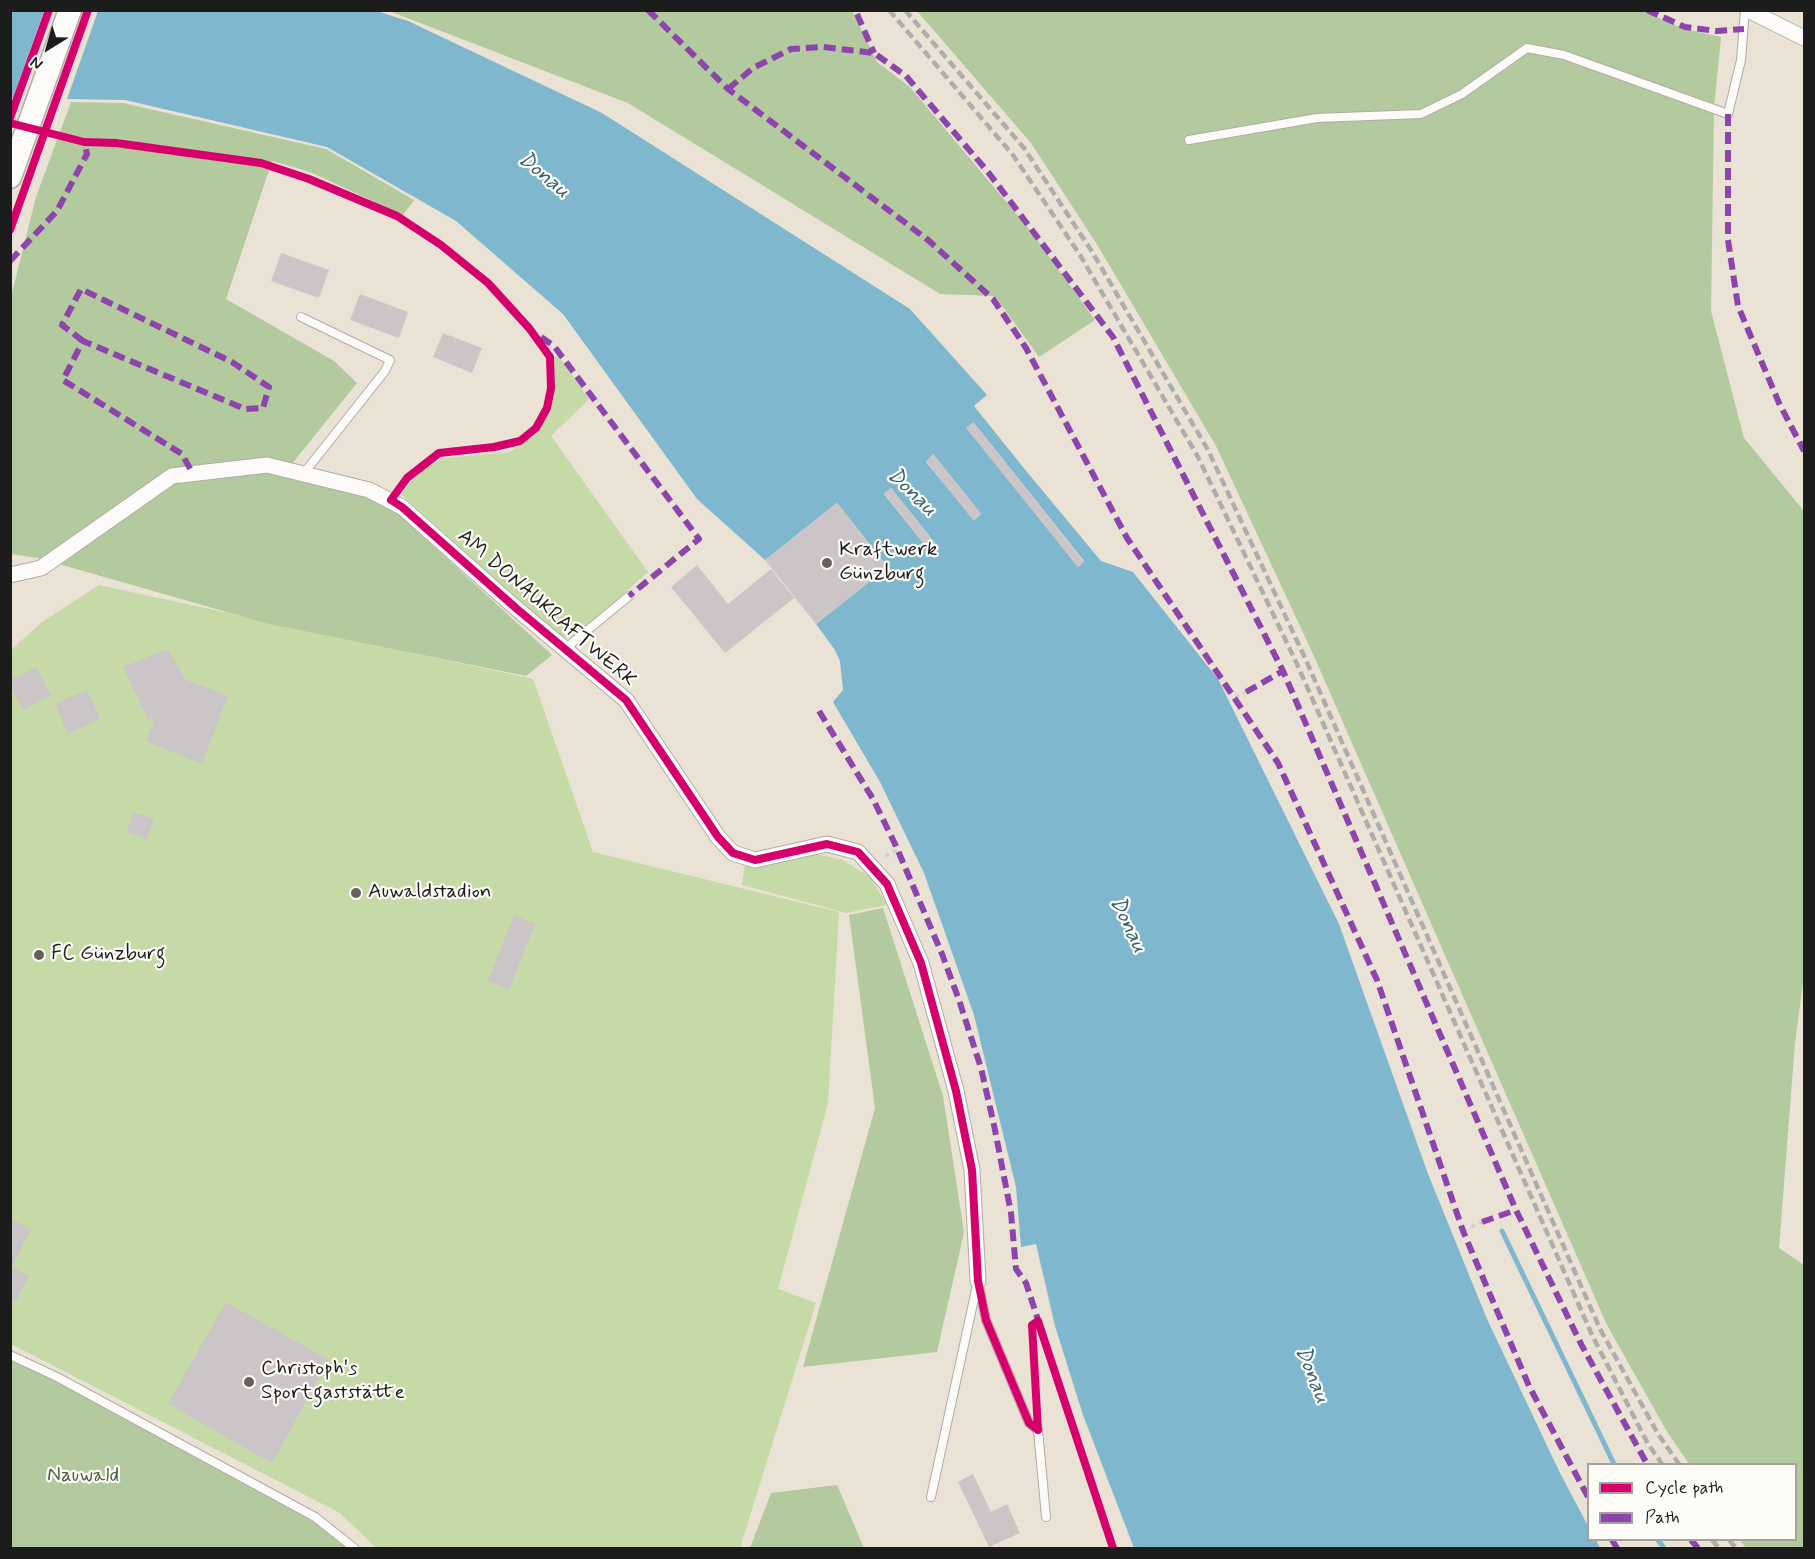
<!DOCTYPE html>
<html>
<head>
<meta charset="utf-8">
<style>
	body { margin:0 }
	#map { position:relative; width:1815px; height:1559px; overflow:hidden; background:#eae2d5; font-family:Mynerve,sans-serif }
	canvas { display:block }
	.frame { position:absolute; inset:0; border:12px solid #1c1c1c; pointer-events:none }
	.legend { position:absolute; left:1587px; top:1463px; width:210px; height:78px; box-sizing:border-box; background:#fdfcf7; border:2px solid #a3a29f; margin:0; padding:8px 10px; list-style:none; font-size:18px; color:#1c1c1c }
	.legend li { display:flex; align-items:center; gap:12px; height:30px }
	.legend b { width:30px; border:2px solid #a3a29f }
	.north { position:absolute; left:18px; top:18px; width:60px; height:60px; -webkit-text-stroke:4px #fdfcf7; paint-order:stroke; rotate:217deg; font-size:16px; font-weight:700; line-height:24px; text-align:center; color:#1c1c1c }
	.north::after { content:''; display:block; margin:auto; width:21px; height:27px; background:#1c1c1c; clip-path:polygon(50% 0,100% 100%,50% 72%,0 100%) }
</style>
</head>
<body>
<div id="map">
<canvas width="1815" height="1559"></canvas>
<div class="frame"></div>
<ul class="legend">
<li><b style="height:8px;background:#d6006c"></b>Cycle path</li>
<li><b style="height:8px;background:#8e44ad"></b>Path</li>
</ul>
<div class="north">N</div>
</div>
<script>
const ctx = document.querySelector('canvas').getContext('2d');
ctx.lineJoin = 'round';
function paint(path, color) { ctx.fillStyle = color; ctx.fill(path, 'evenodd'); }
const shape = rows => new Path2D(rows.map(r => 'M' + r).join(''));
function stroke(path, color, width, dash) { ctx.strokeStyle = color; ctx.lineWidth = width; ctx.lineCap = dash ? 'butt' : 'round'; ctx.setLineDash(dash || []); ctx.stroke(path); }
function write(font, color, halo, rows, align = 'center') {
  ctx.font = font + ' Mynerve,sans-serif'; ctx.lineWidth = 4.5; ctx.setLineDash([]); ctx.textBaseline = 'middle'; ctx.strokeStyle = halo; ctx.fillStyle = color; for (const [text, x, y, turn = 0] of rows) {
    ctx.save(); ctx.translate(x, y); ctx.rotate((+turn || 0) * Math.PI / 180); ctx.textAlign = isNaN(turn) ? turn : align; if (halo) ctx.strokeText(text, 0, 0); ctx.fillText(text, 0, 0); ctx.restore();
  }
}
paint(shape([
	[558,355,589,399,551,436,648,572,578,634,561,638,401,494,421,471,443,458,509,452,536,435,551,406,556,381,553,360],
	[99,585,533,679,593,852,839,912,828,1103,778,1289,816,1303,740,1548,376,1548,340,1513,11,1344,11,650,42,622],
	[808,852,843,860,870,877,887,905,846,913,742,885,745,864]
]), '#c5daa7');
paint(shape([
	[1641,10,1684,29,1721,37,1714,108,1711,311,1744,438,1804,511,1804,974,1795,1043,1779,1248,1804,1265,1804,1548,1746,1548,1740,1540,1796,1540,1796,1464,1689,1464,1666,1430,1607,1325,1313,654,1216,446,1098,246,1031,143,917,11],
	[389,11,852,11,877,62,909,86,1029,229,1095,320,1039,357,995,296,940,294,628,103],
	[71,102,123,103,326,149,414,200,403,215,310,172,272,161,226,299,334,361,357,383,291,465,393,509,552,655,526,676,265,623,38,558,11,554,11,297,36,197],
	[883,908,943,1096,964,1232,937,1352,803,1367,875,1108,849,915],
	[11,1358,52,1377,315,1520,351,1548,11,1548],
	[837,1485,864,1548,750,1548,771,1493]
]), '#b2ca9d');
paint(shape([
	[11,11,376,11,408,21,602,113,910,309,987,395,974,406,1027,472,1101,561,1133,572,1218,679,1339,924,1428,1174,1487,1319,1560,1473,1588,1526,1588,1540,1596,1540,1600,1548,1134,1548,1083,1415,1055,1326,1036,1244,1021,1247,1016,1187,974,1015,924,873,880,782,833,702,843,690,840,661,835,650,816,624,888,567,837,503,765,560,697,499,563,314,456,221,327,147,125,100,11,98],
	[974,423,1084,561,1078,567,967,428],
	[933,454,981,514,974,520,926,462],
	[891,488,939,548,932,554,884,494]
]), '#7eb7ce');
paint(shape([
	[44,11,98,11,66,102,12,101]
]), '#eae2d5');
stroke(shape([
	[1502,1231,1614,1464],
	[1658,1540,1664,1548]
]), '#7eb7ce', 5);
paint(shape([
	[281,253,329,270,319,298,271,281],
	[360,294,408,312,399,338,350,320],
	[443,333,482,348,472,373,433,357],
	[973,422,1084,562,1078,567,966,428],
	[933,454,981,514,973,520,926,461],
	[891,488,939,549,932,555,884,493],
	[837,503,888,567,816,624,765,560],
	[697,565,728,604,771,569,794,598,725,653,671,587],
	[167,649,186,680,228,696,202,764,146,741,154,721,147,718,123,667],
	[36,667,51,695,23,710,10,686,10,680],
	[87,690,100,719,68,734,55,704],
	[133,812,154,819,147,839,127,832],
	[514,915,535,924,509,990,488,981],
	[10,1219,31,1229,12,1267,29,1276,15,1303,10,1301],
	[226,1302,329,1360,272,1463,168,1404],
	[973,1474,991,1512,1007,1504,1020,1533,989,1547,958,1482]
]), '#ccc5c7');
const service = shape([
	[1189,140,1317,118,1421,114,1462,94,1527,48,1564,55,1728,114,1741,60,1745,10],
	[301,317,390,360,385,371,304,473],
	[566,648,629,596],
	[978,1281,986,1320,1029,1423,1038,1430,1046,1517],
	[10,1355,57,1377,315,1517,354,1548],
	[931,1497,977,1285]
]);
const minor = shape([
	[1748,10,1804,38],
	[10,575,41,568,172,476,267,465,369,490,402,507,517,609,626,700,718,837,733,853,755,860,827,844,858,852,887,884,921,963,956,1091,972,1170,978,1281]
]);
const secondary = shape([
	[10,177,70,10]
]);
stroke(service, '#b1aca4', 10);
stroke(minor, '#b1aca4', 17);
stroke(secondary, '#b1aca4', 25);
stroke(shape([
	[1235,697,1246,692],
	[885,856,898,850],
	[1463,1231,1482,1222]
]), '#d0cecc', 3, [4.5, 4.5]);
stroke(service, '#fcfbf9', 8);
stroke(minor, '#fcfbf9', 15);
stroke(secondary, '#fcfbf9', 22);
stroke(shape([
	[889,10,1013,155,1080,255,1198,457,1297,664,1592,1335,1648,1444,1662,1464],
	[905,10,1024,148,1091,250,1208,450,1305,658,1600,1329,1658,1434,1679,1464],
	[1712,1540,1719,1548],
	[1729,1540,1736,1548]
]), '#aeadab', 4.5, [9, 4.5]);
stroke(shape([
	[648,10,728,89,928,240,993,299,1026,348,1127,538,1278,763,1377,980,1463,1231,1529,1386,1588,1497],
	[1647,10,1685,27,1716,31,1744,29],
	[857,14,874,53],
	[728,89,753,68,791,49,823,47,874,53,906,76,988,172,1113,337,1283,671,1516,1210,1581,1344,1647,1464],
	[1728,114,1728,240,1738,306,1779,403,1804,451],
	[10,261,57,211,87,154,84,142],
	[541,337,554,346,699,539,629,596],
	[83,341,62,325,81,289,232,362,269,387,263,408,245,409,83,341,63,380,182,454,193,474],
	[1246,692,1283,671],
	[819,711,873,799,896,846,942,954,959,1000,981,1068,994,1125,1011,1213,1016,1269,1026,1283,1040,1326],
	[1482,1222,1516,1210],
	[1612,1540,1617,1548],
	[1691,1540,1698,1548]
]), '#8e44ad', 6, [12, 6]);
stroke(shape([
	[10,118,49,10],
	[10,123,84,142,116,143,261,163,309,179,397,216,441,245,488,283,529,328,550,357,551,388,547,408,536,428,520,441,494,447,439,453,407,478,391,500,402,507,517,609,626,700,718,837,733,853,755,860,827,844,858,852,887,884,921,963,956,1091,972,1170,978,1281,986,1320,1029,1423,1038,1430],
	[10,230,88,10],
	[1038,1430,1032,1325,1038,1321,1113,1548]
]), '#d6006c', 8);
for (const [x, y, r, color] of [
	[827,563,6,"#64615d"],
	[356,893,6,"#64615d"],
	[39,955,6,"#64615d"],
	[249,1382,6,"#64615d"]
]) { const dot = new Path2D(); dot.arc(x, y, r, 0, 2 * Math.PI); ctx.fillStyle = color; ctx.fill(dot); stroke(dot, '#fdfcf7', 2); }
write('21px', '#1c1c1c', '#fdfcf7', [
	["Kraftwerk",839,551],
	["Günzburg",839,575],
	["Auwaldstadion",368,893],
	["FC Günzburg",51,955],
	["Christoph's",261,1370],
	["Sportgaststätte",261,1394]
], 'left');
write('21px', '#1c1c1c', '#fdfcf7', [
	["AM DONAUKRAFTWERK",546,609,41]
]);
write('21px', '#4c5c40', '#fdfcf7', [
	["Nauwald",83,1477]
]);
write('italic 22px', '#366074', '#fdfcf7', [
	["Donau",543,176,40],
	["Donau",911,493,44],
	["Donau",1127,925,65],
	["Donau",1311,1375,68]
]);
</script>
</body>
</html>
